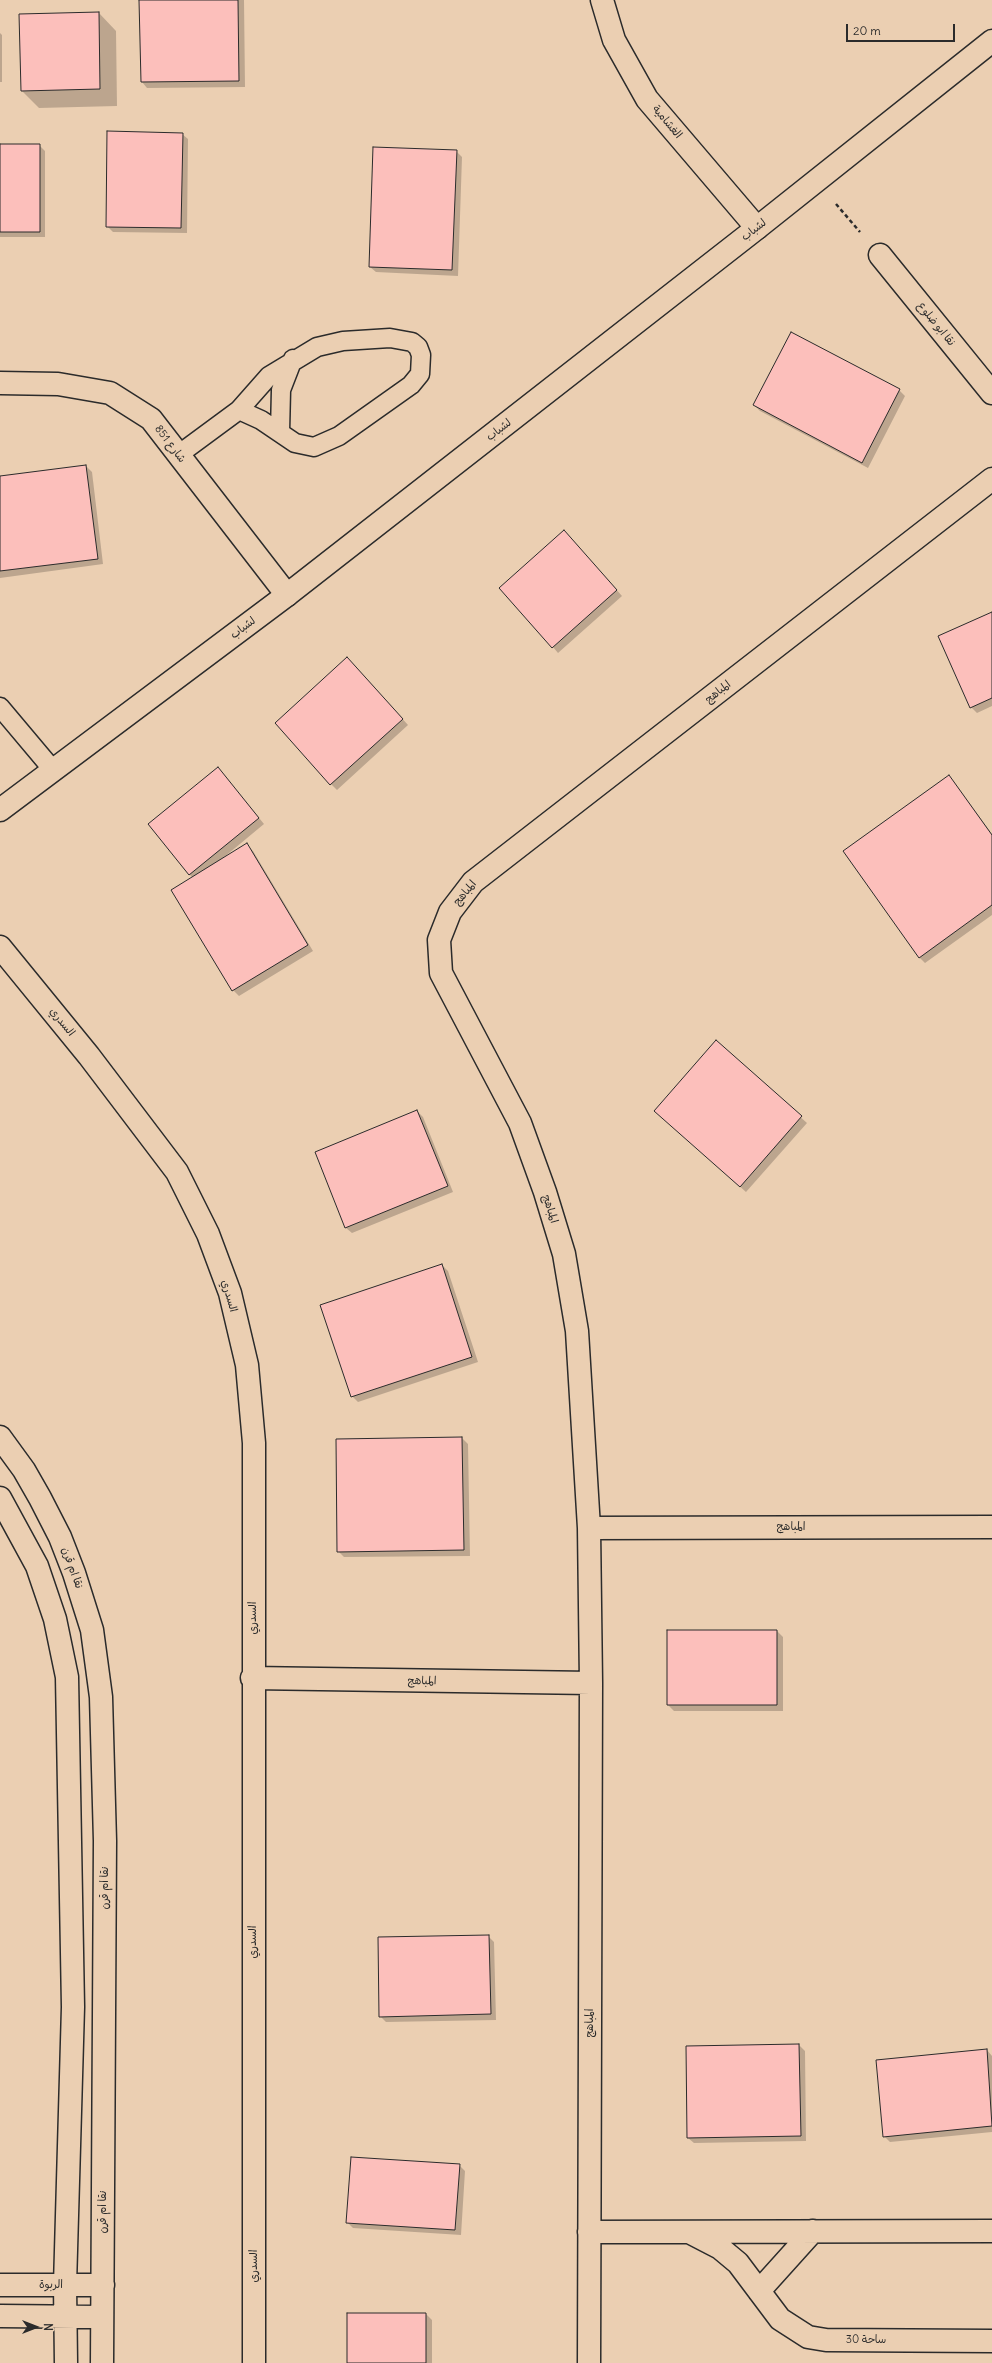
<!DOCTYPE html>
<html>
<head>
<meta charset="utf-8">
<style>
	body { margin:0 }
	#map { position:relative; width:992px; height:2363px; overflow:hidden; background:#ebcfb2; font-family:Delius,sans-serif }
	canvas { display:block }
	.north { position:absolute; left:16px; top:2307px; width:40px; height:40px; -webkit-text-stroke:3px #ebcfb2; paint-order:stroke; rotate:90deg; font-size:11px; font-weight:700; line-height:16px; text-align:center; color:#2b2b2b }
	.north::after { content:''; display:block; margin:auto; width:14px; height:18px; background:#2b2b2b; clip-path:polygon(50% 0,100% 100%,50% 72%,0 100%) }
	.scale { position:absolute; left:846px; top:24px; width:109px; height:18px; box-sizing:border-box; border:2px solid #2b2b2b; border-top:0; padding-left:5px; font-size:12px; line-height:14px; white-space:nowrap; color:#2b2b2b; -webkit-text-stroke:3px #ebcfb2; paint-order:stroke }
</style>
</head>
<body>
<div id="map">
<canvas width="992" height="2363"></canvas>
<div class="north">N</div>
<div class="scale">20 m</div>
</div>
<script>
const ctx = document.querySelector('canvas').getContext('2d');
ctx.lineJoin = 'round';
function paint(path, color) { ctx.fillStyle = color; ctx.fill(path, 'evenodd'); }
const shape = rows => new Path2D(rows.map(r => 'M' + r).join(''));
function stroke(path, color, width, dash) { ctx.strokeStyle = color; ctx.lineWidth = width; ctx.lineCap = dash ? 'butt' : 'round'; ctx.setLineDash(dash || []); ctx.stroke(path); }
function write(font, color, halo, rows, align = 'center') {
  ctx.font = font + ' Delius,"Playpen Sans Arabic",sans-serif'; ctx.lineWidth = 3; ctx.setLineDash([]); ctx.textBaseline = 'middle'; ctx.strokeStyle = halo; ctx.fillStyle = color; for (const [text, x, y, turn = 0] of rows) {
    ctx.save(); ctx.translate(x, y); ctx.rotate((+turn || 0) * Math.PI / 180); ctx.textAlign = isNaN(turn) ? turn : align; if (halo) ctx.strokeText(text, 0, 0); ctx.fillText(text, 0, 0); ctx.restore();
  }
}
paint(shape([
	[140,0,244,0,245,87,147,88,142,82],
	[99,13,116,31,117,106,39,108,22,91],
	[0,33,2,35,2,82,0,82],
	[182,134,188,139,187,233,113,232,107,226],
	[0,145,39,145,45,151,45,237,0,237],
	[456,151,462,157,458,276,376,272,370,267],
	[899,390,905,396,868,468,760,411,754,405],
	[86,466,92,472,103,564,0,578,0,477],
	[564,531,622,596,558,653,553,647],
	[992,613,992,706,977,713,971,707],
	[353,664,408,725,337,790,331,784],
	[223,774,264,824,223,858,247,845,253,851,313,951,239,996,233,990,193,878,189,874],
	[949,776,992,834,992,915,925,963,919,957],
	[716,1041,807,1123,746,1192,661,1116],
	[417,1111,423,1117,453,1192,352,1233,346,1228],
	[442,1265,448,1271,478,1362,358,1402,352,1396],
	[462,1438,468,1444,470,1556,344,1557,338,1551],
	[777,1631,783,1637,783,1711,674,1711,668,1705],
	[488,1936,494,1942,496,2020,386,2022,380,2016],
	[799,2045,805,2051,806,2141,694,2143,688,2138],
	[987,2050,992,2056,992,2132,890,2142,884,2136],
	[459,2165,465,2171,461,2235,353,2228,347,2222],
	[426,2314,432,2320,432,2363,348,2363]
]), '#0003');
const building = shape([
	[139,0,238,0,239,81,141,82,139,0],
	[99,12,100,89,21,91,19,14,99,12],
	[107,131,183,133,181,228,106,227,107,131],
	[0,144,40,144,40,232,0,232,0,144],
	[373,147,457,150,452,270,369,267,373,147],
	[791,332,900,389,862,463,753,405,791,332],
	[86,465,98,559,0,571,0,476,86,465],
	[564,530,617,590,552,648,499,588,564,530],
	[992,612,992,698,970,708,938,636,992,612],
	[347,657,403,719,330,785,275,723,347,657],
	[218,767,259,818,189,875,148,824,218,767],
	[949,775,992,835,992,905,919,958,843,851,949,775],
	[247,843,308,945,232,991,171,890,247,843],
	[716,1040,802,1116,740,1187,654,1111,716,1040],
	[417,1110,448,1186,345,1228,315,1152,417,1110],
	[442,1264,472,1357,351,1397,320,1305,442,1264],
	[462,1437,464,1550,337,1552,336,1439,462,1437],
	[667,1630,777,1630,777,1705,667,1705,667,1630],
	[489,1935,491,2014,379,2017,378,1937,489,1935],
	[799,2044,801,2136,687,2138,686,2046,799,2044],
	[987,2049,992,2126,883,2137,876,2060,987,2049],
	[351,2157,460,2164,455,2230,346,2223,351,2157],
	[347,2313,426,2313,426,2363,347,2363,347,2313]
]);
paint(building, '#fcbfbb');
stroke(building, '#2b2b2b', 1);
const lane = shape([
	[280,432,281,390,293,359],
	[178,455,239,410,269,376,317,347,343,341,390,338,412,342,418,347,421,355,420,374,411,385,339,436,314,447,295,443,261,420,239,410],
	[0,707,53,770]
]);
const street = shape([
	[602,0,614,40,647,99,757,228],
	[880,255,992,393],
	[0,383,58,384,110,393,151,419,287,595],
	[0,947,89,1056,177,1172,208,1234,230,1293,247,1365,254,1443,254,2363],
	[0,1437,24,1470,40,1498,60,1537,74,1573,92,1630,101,1697,105,1841,102,2363],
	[0,1498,37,1566,55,1619,67,1677,73,2007,65,2285,66,2363],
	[589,1528,992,1527],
	[252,1678,591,1683],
	[589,2232,992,2231],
	[691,2233,720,2248,738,2263,780,2319,808,2337,826,2340,992,2341],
	[0,2285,103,2285],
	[759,2291,813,2231],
	[0,2316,102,2317],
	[589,2363,591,1683,589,1528,577,1331,564,1254,545,1192,520,1123,441,973,439,940,450,912,473,882,992,479]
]);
const secondary = shape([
	[0,810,287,595,757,228,992,41]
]);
stroke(lane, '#2b2b2b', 21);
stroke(street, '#2b2b2b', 25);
stroke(secondary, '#2b2b2b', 25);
stroke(shape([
	[836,204,860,232]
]), '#2b2b2b', 2.5, [4, 3]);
stroke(lane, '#ebcfb2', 18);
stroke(street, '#ebcfb2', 22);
stroke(secondary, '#ebcfb2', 22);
write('11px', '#2b2b2b', '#ebcfb2', [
	["الغشامية",667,122,50],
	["لشباب",754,230,-38],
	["نقا ابو ضلوع",936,324,51],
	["لشباب",499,430,-38],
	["شارع 851",170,444,53],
	["لشباب",243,628,-37],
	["المباهج",718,692,-38],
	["المباهج",465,893,-50],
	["السدري",62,1022,51],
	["المباهج",550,1209,73],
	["السدري",229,1296,74],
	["المباهج",791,1527],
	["نقا ام قرن",72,1568,70],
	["السدري",253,1618,-90],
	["المباهج",422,1681,1],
	["نقا ام قرن",105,1888,-90],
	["السدري",253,1942,-90],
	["المباهج",590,2023,-90],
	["نقا ام قرن",103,2212,-90],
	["السدري",254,2266,-90],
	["الربوة",51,2285],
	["ساحة 30",866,2340]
]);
</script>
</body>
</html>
